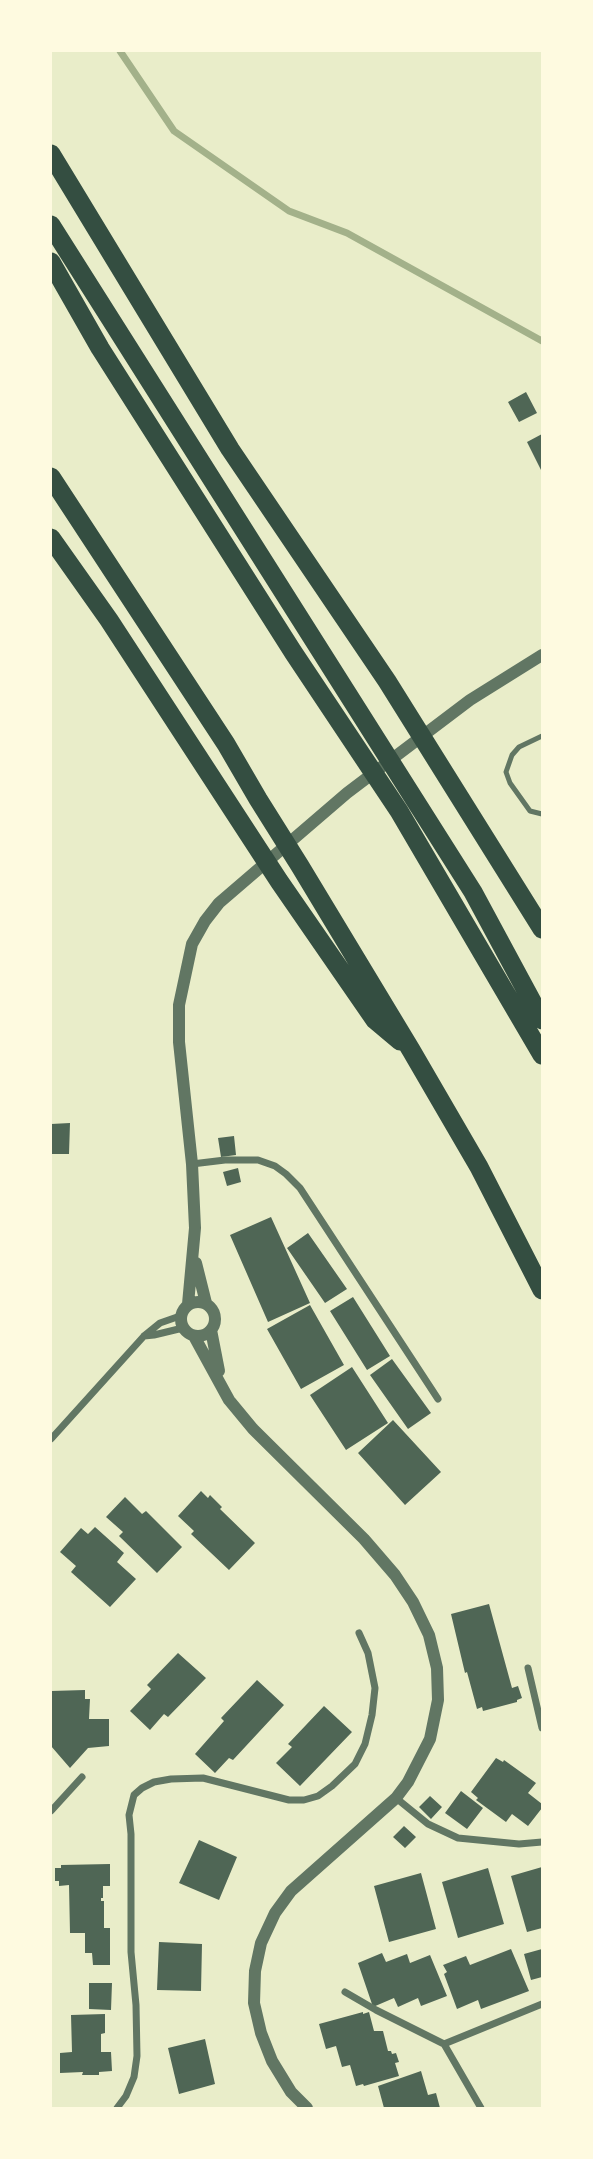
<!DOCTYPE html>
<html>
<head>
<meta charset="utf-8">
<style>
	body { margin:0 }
	#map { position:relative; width:593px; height:2159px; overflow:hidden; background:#e9edc9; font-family:"Times New Roman",serif }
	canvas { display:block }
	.frame { position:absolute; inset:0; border:52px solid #fefae0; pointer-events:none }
</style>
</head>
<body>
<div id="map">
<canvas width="593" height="2159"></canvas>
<div class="frame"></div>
</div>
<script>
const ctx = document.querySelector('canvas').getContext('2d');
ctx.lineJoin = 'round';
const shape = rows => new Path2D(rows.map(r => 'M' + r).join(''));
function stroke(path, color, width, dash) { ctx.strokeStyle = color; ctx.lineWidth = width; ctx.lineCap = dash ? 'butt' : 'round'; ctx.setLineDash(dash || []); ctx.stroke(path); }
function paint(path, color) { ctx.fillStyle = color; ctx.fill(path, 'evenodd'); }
stroke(shape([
	[120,51,174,131,289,211,347,233,542,341]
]), '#a3b18a', 7);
paint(shape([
	[526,392,537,413,519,422,508,402],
	[542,434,542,472,527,442],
	[70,1123,69,1154,51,1154,51,1124],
	[234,1136,236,1155,221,1157,218,1138],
	[238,1168,241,1182,227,1186,223,1172],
	[271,1217,310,1303,268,1322,230,1235],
	[308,1233,347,1289,325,1303,287,1248],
	[353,1297,390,1356,367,1370,330,1311],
	[310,1305,344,1365,301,1389,267,1329],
	[392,1359,431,1413,408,1429,370,1375],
	[352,1367,388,1423,346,1450,310,1395],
	[393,1420,441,1472,405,1505,358,1453],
	[201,1491,208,1498,210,1495,222,1507,220,1509,255,1543,229,1570,191,1534,194,1531,178,1516],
	[125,1497,142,1514,146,1511,182,1547,157,1573,119,1536,123,1532,106,1517],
	[95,1527,124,1553,117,1562,136,1579,110,1607,71,1572,76,1566,60,1552,81,1528,88,1534],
	[489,1604,512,1688,518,1686,522,1698,517,1700,517,1702,483,1711,482,1707,477,1709,467,1672,465,1673,451,1614],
	[178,1653,206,1678,168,1717,164,1714,150,1730,130,1711,151,1689,147,1685],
	[257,1680,284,1705,233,1760,229,1758,215,1773,195,1754,224,1721,221,1718],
	[85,1690,85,1699,90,1699,89,1719,109,1719,109,1746,88,1748,70,1768,51,1746,51,1691],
	[324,1706,352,1732,300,1786,276,1763,292,1747,288,1744],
	[496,1758,503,1762,504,1760,536,1783,528,1793,542,1804,542,1808,528,1826,512,1814,506,1822,476,1800,478,1798,471,1792],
	[461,1791,483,1808,467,1829,445,1813],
	[430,1796,442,1807,431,1819,419,1807],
	[404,1826,416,1837,405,1848,393,1837],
	[199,1840,237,1857,219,1900,179,1883],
	[110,1864,110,1886,103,1886,103,1898,101,1898,101,1901,104,1901,104,1928,110,1928,110,1965,93,1965,92,1953,85,1953,85,1933,70,1933,69,1885,59,1886,59,1881,55,1881,55,1868,61,1868,61,1865],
	[542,1867,542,1928,527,1932,511,1876],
	[488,1868,504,1924,458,1938,442,1882],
	[421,1873,436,1929,389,1942,374,1886],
	[159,1942,202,1944,201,1991,157,1990],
	[511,1949,529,1991,481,2009,478,2000,457,2009,444,1974,447,1972,443,1965,466,1956,470,1965],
	[542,1949,542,1977,531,1980,524,1954],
	[382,1953,386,1962,407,1954,410,1963,430,1955,447,1996,421,2006,418,1998,398,2007,394,1998,373,2007,358,1963],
	[89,1983,112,1983,111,2010,89,2009],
	[363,2012,363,2014,369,2012,374,2031,383,2031,388,2051,391,2051,392,2054,396,2053,399,2062,395,2063,399,2076,364,2086,363,2084,356,2086,350,2065,342,2067,336,2046,326,2049,319,2024],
	[105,2014,105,2033,101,2034,101,2052,111,2052,112,2071,99,2072,99,2075,82,2075,83,2072,60,2073,60,2053,72,2052,71,2015],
	[205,2039,215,2084,179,2094,168,2048],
	[421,2071,428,2095,436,2093,440,2108,384,2108,378,2086]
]), '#4f6655');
stroke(shape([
	[542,736,519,747,512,755,506,772,510,783,530,811,542,814]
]), '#617663', 5);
stroke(shape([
	[192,1164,225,1160,258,1160,275,1166,286,1174,300,1188,438,1399],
	[144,1336,154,1335,183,1328],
	[51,1439,144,1336,160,1323,180,1316],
	[528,1668,542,1728],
	[396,1798,428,1824,458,1838,519,1844,542,1842],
	[51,1811,82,1777],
	[345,1992,376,2010,444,2044,542,2004],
	[444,2044,481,2108],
	[117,2108,126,2096,134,2077,137,2056,136,2005,131,1952,131,1834,129,1815,134,1795,142,1788,154,1782,171,1779,203,1778,289,1800,304,1800,318,1796,332,1786,355,1764,365,1744,372,1715,375,1688,368,1653,359,1633]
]), '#617663', 7);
stroke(shape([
	[196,1263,206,1303],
	'181 1319a17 17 0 1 1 34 0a17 17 0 1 1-34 0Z',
	[188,1304,195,1228,192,1164,179,1042,179,1005,192,944,205,921,219,903,347,793,470,700,542,655],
	[211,1330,219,1371],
	[194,1336,229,1400,253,1429,364,1539,395,1575,413,1602,429,1635,437,1668,438,1700,430,1739,408,1782,396,1798,291,1891,275,1913,261,1943,255,1971,254,2003,261,2033,272,2061,291,2092,307,2108]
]), '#617663', 12);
stroke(shape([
	[51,154,230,449,387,681,542,929],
	[51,225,473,892,542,1020],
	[51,262,100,348,293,652,399,811,542,1055],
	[51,477,226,744,258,799,300,866,411,1050,479,1167,542,1290],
	[51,538,109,620,279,881,375,1020,400,1041]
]), '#344e41', 19);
</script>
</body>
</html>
